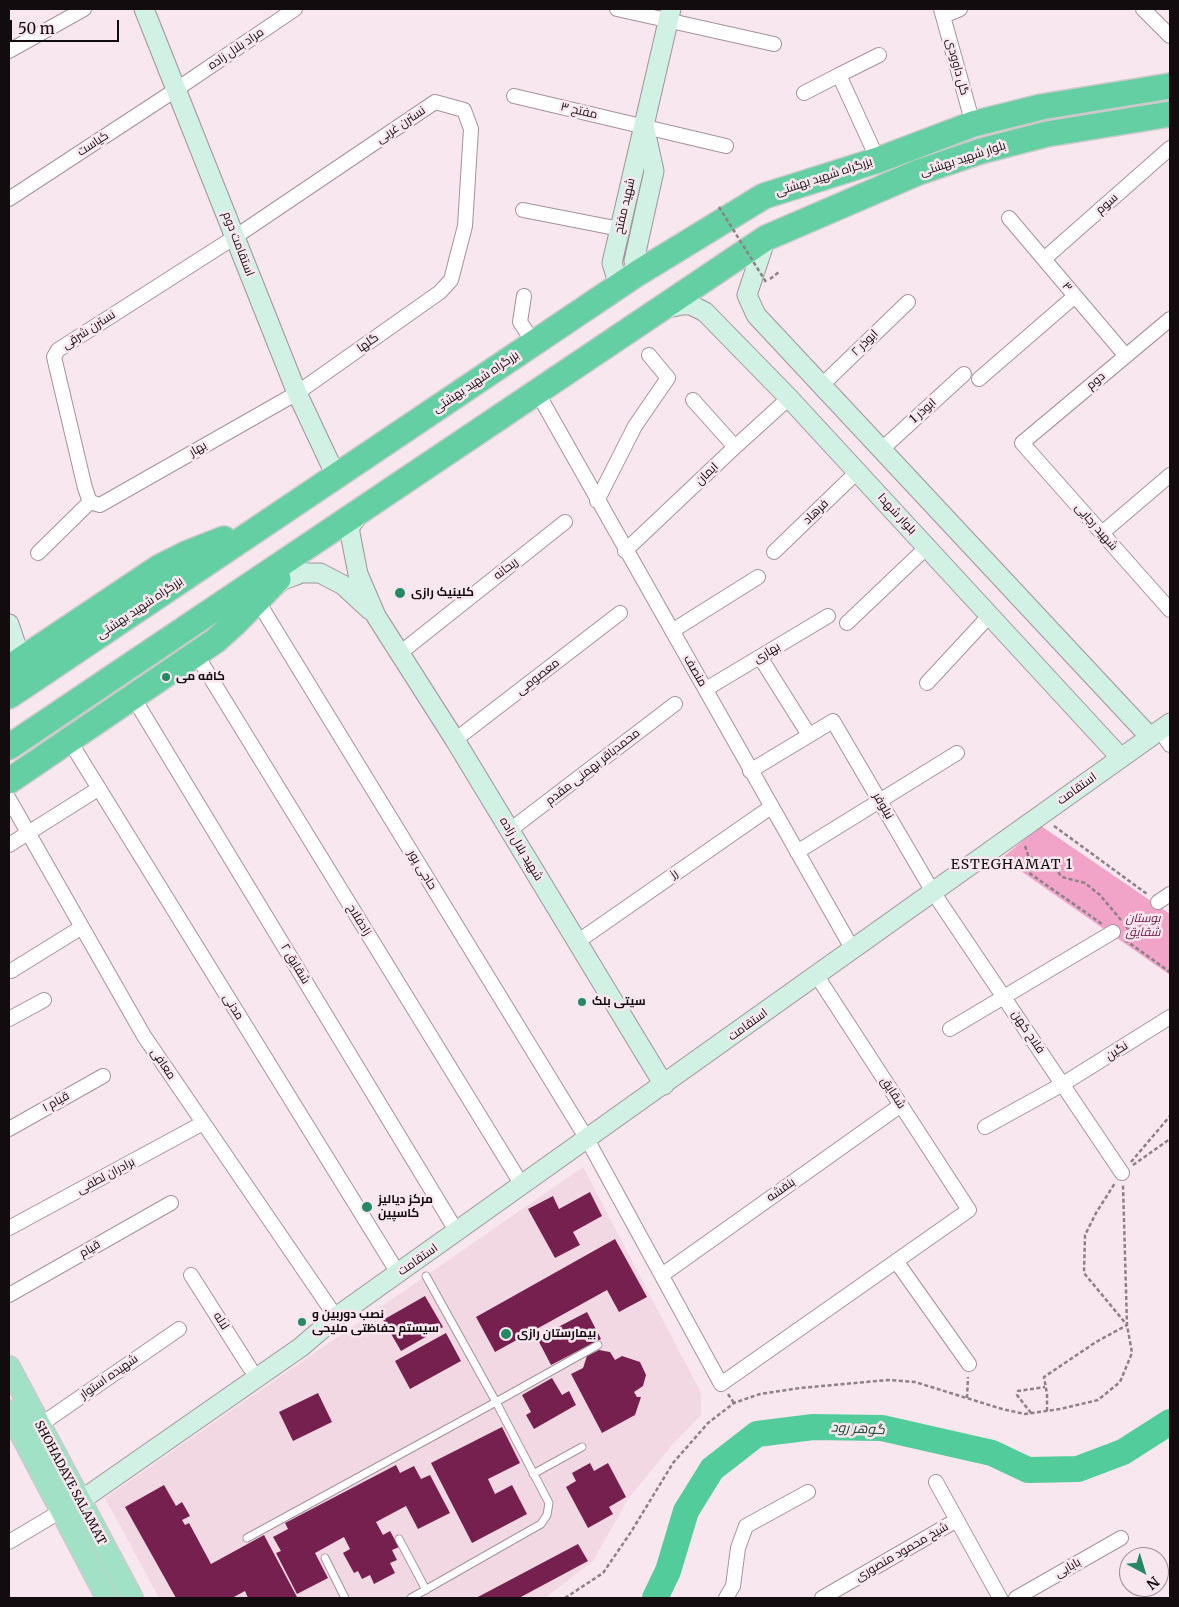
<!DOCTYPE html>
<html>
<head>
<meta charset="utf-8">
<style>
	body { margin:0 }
	#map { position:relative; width:1179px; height:1607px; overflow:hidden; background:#f8e7ee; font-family:Merriweather,serif }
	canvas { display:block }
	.frame { position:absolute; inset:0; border:10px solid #120c0f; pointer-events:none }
	.north { position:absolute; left:1119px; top:1547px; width:50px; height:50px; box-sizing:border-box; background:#f8e7ee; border:1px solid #9c8f95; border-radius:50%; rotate:141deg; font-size:14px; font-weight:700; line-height:20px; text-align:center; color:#120c0f }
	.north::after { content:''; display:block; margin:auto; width:18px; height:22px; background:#248964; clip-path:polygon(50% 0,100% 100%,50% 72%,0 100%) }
	.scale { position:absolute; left:10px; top:20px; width:109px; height:22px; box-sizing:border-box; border:2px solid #120c0f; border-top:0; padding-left:6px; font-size:15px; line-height:18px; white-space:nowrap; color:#120c0f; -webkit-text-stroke:4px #f8e7ee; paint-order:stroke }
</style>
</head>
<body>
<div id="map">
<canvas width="1179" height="1607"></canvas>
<div class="frame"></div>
<div class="north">N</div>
<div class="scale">50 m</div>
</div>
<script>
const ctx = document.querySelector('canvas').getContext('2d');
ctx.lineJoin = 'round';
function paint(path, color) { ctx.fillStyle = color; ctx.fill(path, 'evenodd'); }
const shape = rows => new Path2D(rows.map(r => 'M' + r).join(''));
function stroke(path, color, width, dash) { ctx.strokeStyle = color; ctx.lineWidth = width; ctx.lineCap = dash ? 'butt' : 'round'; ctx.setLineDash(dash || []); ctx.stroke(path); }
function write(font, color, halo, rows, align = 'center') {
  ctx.font = font + ' Merriweather,Cairo,serif'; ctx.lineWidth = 5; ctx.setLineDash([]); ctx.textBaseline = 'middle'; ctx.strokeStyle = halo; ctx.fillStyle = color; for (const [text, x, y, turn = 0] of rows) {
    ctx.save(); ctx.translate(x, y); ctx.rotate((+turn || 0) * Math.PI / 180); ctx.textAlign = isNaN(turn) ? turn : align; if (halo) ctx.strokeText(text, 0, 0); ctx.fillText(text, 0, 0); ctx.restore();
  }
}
paint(shape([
	[583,1167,701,1393,701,1415,673,1444,628,1499,593,1561,545,1598,159,1598,105,1498]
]), '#f1d8e2');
paint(shape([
	[1041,826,1170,914,1170,975,1002,858]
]), '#f2a4c8');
stroke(shape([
	[655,1598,668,1571,686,1511,712,1469,757,1434,813,1427,882,1428,992,1453,1028,1470,1078,1469,1123,1452,1170,1422]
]), '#53cc9b', 26);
paint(shape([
	[590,1192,602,1216,573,1232,580,1245,555,1258,528,1209,553,1196,559,1209],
	[615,1239,647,1297,619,1312,607,1290,495,1352,476,1317],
	[425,1296,443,1327,401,1351,383,1320],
	[587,1312,601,1339,551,1365,537,1338],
	[446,1333,461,1361,410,1389,395,1361],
	[599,1350,610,1352,615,1360,622,1356,640,1362,646,1375,643,1386,634,1392,637,1397,641,1397,635,1415,602,1433,571,1374,583,1368,587,1356],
	[552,1378,562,1395,569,1391,576,1405,534,1429,526,1415,531,1412,522,1395],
	[318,1393,332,1422,293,1441,279,1412],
	[502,1427,520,1463,488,1479,495,1494,512,1485,527,1514,472,1543,431,1463],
	[590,1463,594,1471,608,1463,626,1497,609,1507,613,1514,588,1528,566,1487,576,1481,572,1473],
	[396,1465,400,1473,414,1466,421,1479,430,1475,450,1513,418,1529,406,1506,376,1522,383,1535,390,1531,399,1547,392,1550,397,1560,390,1563,395,1573,374,1584,370,1575,362,1579,358,1571,354,1573,343,1553,350,1549,344,1537,315,1553,328,1578,297,1594,276,1553,281,1551,273,1537,288,1529,285,1523],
	[164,1485,176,1506,182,1502,190,1516,182,1520,185,1525,189,1523,211,1564,264,1535,297,1597,294,1598,248,1598,245,1591,232,1598,176,1598,125,1507],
	[578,1544,588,1561,519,1598,476,1598]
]), '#76204f');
const lane = shape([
	[533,1474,582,1447],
	[247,1538,496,1402,426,1276],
	[399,1539,426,1590],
	[325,1558,345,1598],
	[411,1598,541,1524,547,1515,549,1503,496,1402,598,1345]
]);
const street = shape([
	[617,9,774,44],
	[941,9,973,124],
	[1143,9,1170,36],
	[943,16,960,9],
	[9,51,84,9],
	[804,93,839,75],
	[514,96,726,146],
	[435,102,464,110,471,129,465,226,451,280,440,292,297,393,100,505,90,502,85,488,54,357,58,350,235,237,435,102],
	[878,160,839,75,879,55],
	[9,199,177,89,295,9],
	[523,210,620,229],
	[1009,218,1126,356],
	[1044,259,1170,148],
	[524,296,520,322,534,343],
	[1170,319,1022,443,1170,610],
	[979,379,1075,296],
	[822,385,908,302],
	[537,392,853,950],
	[693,400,735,447],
	[882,449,964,374],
	[597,501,635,426,668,378,649,355],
	[1102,533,1170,475],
	[625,551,735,447,789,398],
	[774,552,857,472],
	[38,553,90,502],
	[257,600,587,1139,721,1384,969,1210,817,976],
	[847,623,927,547],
	[672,631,758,577],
	[400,653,565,522],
	[196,654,522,1185],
	[760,657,809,735],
	[927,683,990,615],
	[706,689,828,616],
	[133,697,457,1232],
	[1160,730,1170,745],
	[69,740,398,1273],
	[455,740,620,613],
	[750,771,833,721,933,892,1122,1173],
	[9,799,144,1036,336,1317],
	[510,830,675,704],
	[9,845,98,789],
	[797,852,957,753],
	[1158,902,1170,894],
	[577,942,771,807],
	[11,971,82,927],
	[9,1019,44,1000],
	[950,1029,1113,932],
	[985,1127,1063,1084,1170,1017],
	[9,1129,103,1076],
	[9,1228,203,1123],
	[896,1261,969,1364],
	[191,1275,250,1368],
	[662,1275,901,1105],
	[9,1295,171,1203],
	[40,1425,179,1329],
	[936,1482,1000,1598],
	[9,1542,61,1511],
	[726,1598,733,1586,738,1548,746,1526,808,1492],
	[822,1598,957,1520],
	[1016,1598,1121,1538]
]);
const secondary = shape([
	[144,9,297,393,336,476],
	[766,238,747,295,756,315,1150,737],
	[638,273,634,261,654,171,645,130],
	[619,286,612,263,671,9],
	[663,309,682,305,691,305,705,312,789,398,1121,758],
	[362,511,350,526,350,533,358,574,376,616,455,740,664,1085],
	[270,590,283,580,294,576,301,573,320,573,343,585,370,610],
	[9,624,21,660],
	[80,1501,301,1347,336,1317,1170,723]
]);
const primary = shape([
	[9,1367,132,1598],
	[9,1411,107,1598]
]);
const highway = shape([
	[9,668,160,567,186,554,224,539],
	[9,696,638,273,764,196,878,160,973,124,1041,107,1170,86],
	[9,747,766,238,919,172,981,151,1047,134,1170,114],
	[9,781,215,641,235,623,278,579]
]);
stroke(lane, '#a3939a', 9);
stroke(street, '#a3939a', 16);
stroke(secondary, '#a3939a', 21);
stroke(primary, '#cbcaca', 24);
stroke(highway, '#cbcaca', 28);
stroke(shape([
	[770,279,779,272],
	[1054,826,1147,894],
	[1025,846,1028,855,1042,865,1054,867,1062,877,1085,883,1100,895,1121,920],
	[1008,858,1102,924],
	[1126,926,1133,935],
	[1125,940,1170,972],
	[1128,942,1150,914],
	[1131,1162,1170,1116],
	[1133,1165,1170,1139],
	[728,1394,734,1403],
	[967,1398,968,1377],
	[1047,1411,1047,1394,1044,1377,1096,1342,1127,1325,1084,1273,1085,1235,1096,1213,1115,1183],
	[1031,1413,1017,1395,1018,1391,1045,1387],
	[565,1598,603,1573,631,1532,673,1463,708,1423,734,1403,760,1394,800,1388,888,1380,915,1382,1002,1409,1025,1414,1060,1409,1098,1400,1120,1382,1132,1353,1127,1325,1123,1185]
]), '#8d8186', 2.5, [4, 2.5]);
stroke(lane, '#fff', 7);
stroke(street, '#fff', 14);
stroke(secondary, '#d0f1e3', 19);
stroke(primary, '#a1e2c7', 21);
stroke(highway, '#63cfa2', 25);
stroke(shape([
	[719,207,766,282]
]), '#8d8186', 2.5, [4, 2.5]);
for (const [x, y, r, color] of [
	[400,593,6,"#248964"],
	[166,677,5,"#248964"],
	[582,1002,5,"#248964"],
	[367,1207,6,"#248964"],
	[302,1322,5,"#248964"],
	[506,1334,6,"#248964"]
]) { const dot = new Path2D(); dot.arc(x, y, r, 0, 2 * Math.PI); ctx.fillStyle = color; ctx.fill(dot); stroke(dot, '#f8e7ee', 2); }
write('12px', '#120c0f', '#f8e7ee', [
	["مراد بلال زاده",236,49,-34],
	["گل داوودی",957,67,75],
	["مفتح ۳",579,111,13],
	["نسترن غربی",401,125,-34],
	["کیاست",93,144,-33],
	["بلوار شهید بهشتی",963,159,-18],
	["بزرگراه شهید بهشتی",824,177,-18],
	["سوم",1107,204,-41],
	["شهید مفتح",625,206,-77],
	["استقامت دوم",238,244,69],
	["۳",1067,287,50],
	["نسترن شرقی",89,330,-33],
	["گلها",368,343,-35],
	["ابوذر ۲",865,343,-44],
	["دوم",1096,381,-40],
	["بزرگراه شهید بهشتی",476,382,-34],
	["ابوذر 1",923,411,-42],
	["بهار",198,449,-30],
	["ایمان",707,474,-44],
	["فرهاد",816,512,-44],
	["بلوار شهدا",897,514,47],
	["شهید رجایی",1096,527,49],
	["ریحانه",506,569,-38],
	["بزرگراه شهید بهشتی",140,608,-34],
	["بهاری",767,653,-31],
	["منصف",695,671,60],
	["معصومی",538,677,-38],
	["محمدباقر بهمنی مقدم",593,767,-38],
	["استقامت",1077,789,-36],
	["نیلوفر",883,806,60],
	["شهید بلال زاده",521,849,59],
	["حاجی پور",422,870,59],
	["رز",674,874,-35],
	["زادفلاح",359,920,58],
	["شقایق ۲",295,964,59],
	["مدنی",233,1007,58],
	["استقامت",748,1025,-36],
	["فلاح کهن",1028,1032,56],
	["نگین",1117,1051,-32],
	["معافی",163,1064,56],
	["شقایق",893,1093,57],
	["قیام ۱",56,1102,-29],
	["برادران لطفی",106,1176,-28],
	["بنفشه",781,1190,-35],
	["قیام",90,1249,-30],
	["استقامت",418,1260,-35],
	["لاله",221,1321,57],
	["شهیده استوار",109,1377,-35],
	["SHOHADAYE SALAMAT",70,1483,62],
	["شیخ محمود منصوری",902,1552,-30],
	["بابایی",1068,1568,-30]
]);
write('bold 12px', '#120c0f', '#f8e7ee', [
	["کلینیک رازی",411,593],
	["کافه می",176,677],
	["سیتی بلک",592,1002],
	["مرکز دیالیز",378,1200],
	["کاسپین",378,1214],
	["نصب دوربین و",312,1315],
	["سیستم حفاظتی ملیحی",312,1329],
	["بیمارستان رازی",517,1334]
], 'left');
write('italic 12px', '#691444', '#f8e7ee', [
	["بوستان",1143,919],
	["شقایق",1143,933]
]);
ctx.letterSpacing = '1px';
write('14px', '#120c0f', '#f8e7ee', [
	["ESTEGHAMAT 1",1012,865]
]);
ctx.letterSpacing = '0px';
write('italic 14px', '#144633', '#f8e7ee', [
	["گوهر رود",858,1429,3]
]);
</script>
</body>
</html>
